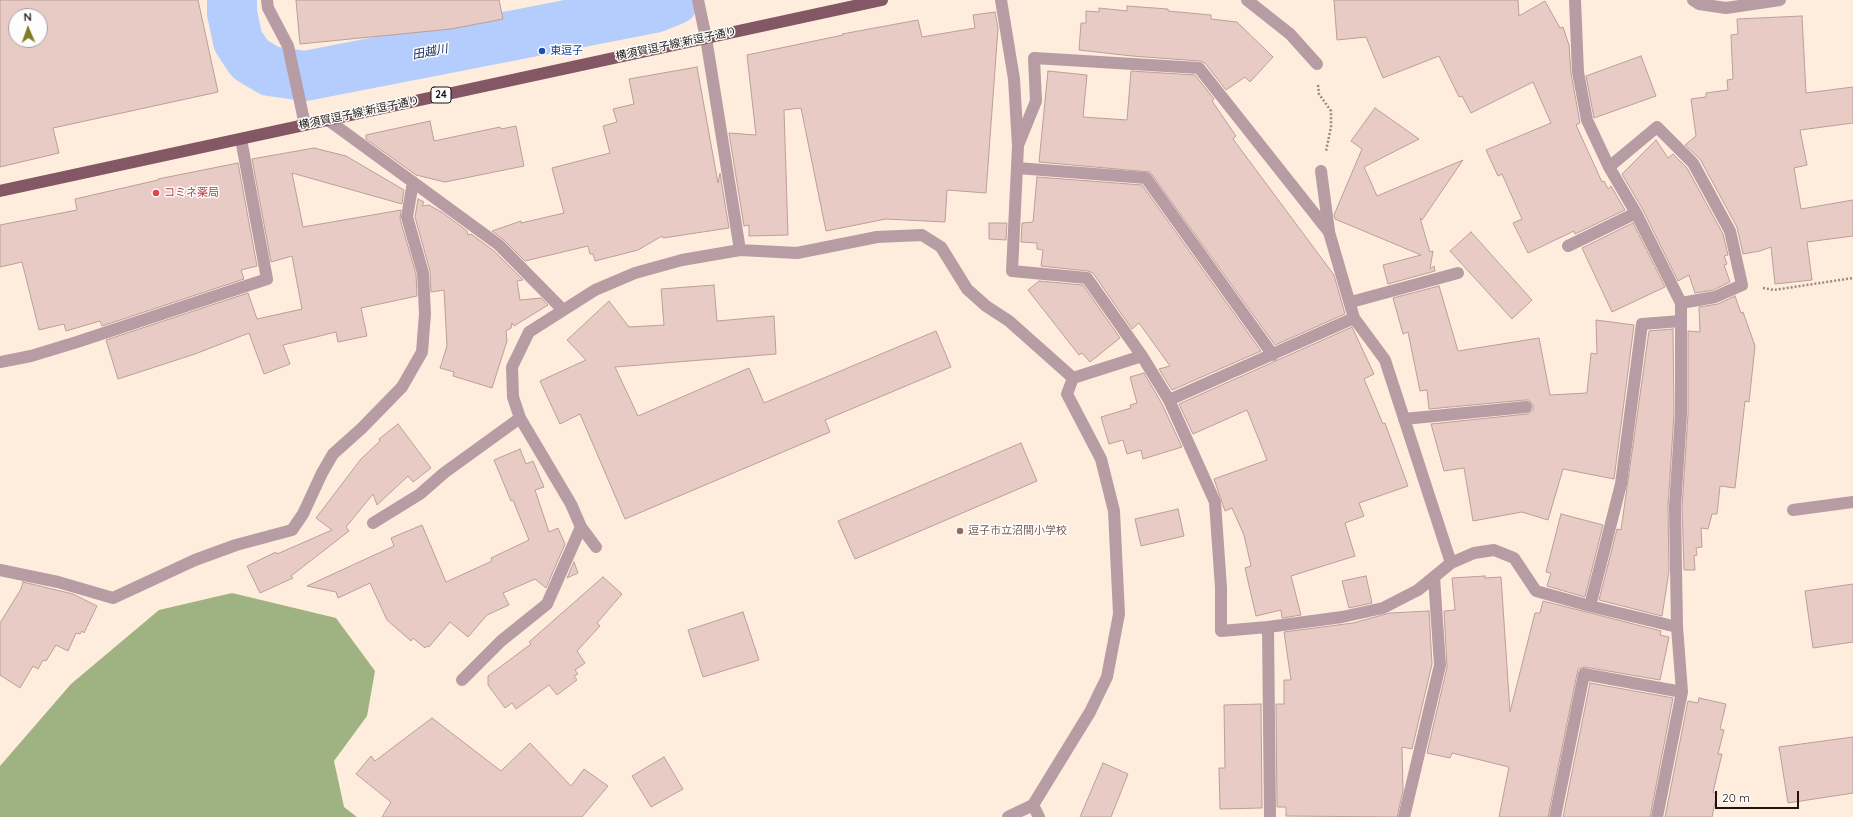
<!DOCTYPE html>
<html>
<head>
<meta charset="utf-8">
<style>
	body { margin:0 }
	#map { position:relative; width:1853px; height:817px; overflow:hidden; background:#feeddd; font-family:Quicksand,sans-serif }
	canvas { display:block }
	.north { position:absolute; left:8px; top:8px; width:40px; height:40px; box-sizing:border-box; background:#fdfdfd; border:1px solid #a3a09d; border-radius:50%; rotate:358deg; font-size:11px; font-weight:700; line-height:16px; text-align:center; color:#1d150e }
	.north::after { content:''; display:block; margin:auto; width:14px; height:18px; background:#817d25; clip-path:polygon(50% 0,100% 100%,50% 72%,0 100%) }
	.scale { position:absolute; left:1715px; top:791px; width:84px; height:18px; box-sizing:border-box; border:2px solid #1d150e; border-top:0; padding-left:5px; font-size:12px; line-height:14px; white-space:nowrap; color:#1d150e; -webkit-text-stroke:3px #fdfdfd; paint-order:stroke }
</style>
</head>
<body>
<div id="map">
<canvas width="1853" height="817"></canvas>
<div class="north">N</div>
<div class="scale">20 m</div>
</div>
<script>
const ctx = document.querySelector('canvas').getContext('2d');
ctx.lineJoin = 'round';
function paint(path, color) { ctx.fillStyle = color; ctx.fill(path, 'evenodd'); }
const shape = rows => new Path2D(rows.map(r => 'M' + r).join(''));
function stroke(path, color, width, dash) { ctx.strokeStyle = color; ctx.lineWidth = width; ctx.lineCap = dash ? 'butt' : 'round'; ctx.setLineDash(dash || []); ctx.stroke(path); }
function write(font, color, halo, rows, align = 'center') {
  ctx.font = font + ' Quicksand,"Noto Sans JP",sans-serif'; ctx.lineWidth = 3; ctx.setLineDash([]); ctx.textBaseline = 'middle'; ctx.strokeStyle = halo; ctx.fillStyle = color; for (const [text, x, y, turn = 0] of rows) {
    ctx.save(); ctx.translate(x, y); ctx.rotate((+turn || 0) * Math.PI / 180); ctx.textAlign = isNaN(turn) ? turn : align; if (halo) ctx.strokeText(text, 0, 0); ctx.fillText(text, 0, 0); ctx.restore();
  }
}
paint(shape([
	[232,593,336,618,375,671,367,716,334,761,344,807,357,817,0,817,0,766,71,684,159,610]
]), '#9eb381');
stroke(shape([
	[232,0,232,13,238,41,250,59,270,71,305,76,654,8,674,0]
]), '#b4cdfd', 50);
const building = shape([
	[0,0,198,0,218,92,53,128,59,153,0,167,0,0],
	[16,16,40,16,40,40,16,40,16,16],
	[296,0,499,0,503,19,451,29,300,44,296,0],
	[1334,0,1518,0,1519,16,1545,1,1560,28,1563,27,1569,45,1571,73,1580,123,1576,125,1602,182,1604,181,1608,189,1611,186,1625,210,1575,234,1574,231,1528,253,1513,223,1522,219,1502,174,1498,176,1486,150,1551,123,1533,82,1471,113,1462,96,1459,97,1439,56,1383,78,1366,37,1337,40,1334,0],
	[1127,6,1168,9,1168,11,1211,15,1211,19,1237,22,1273,57,1250,82,1245,77,1226,90,1205,63,1200,61,1132,56,1079,50,1081,23,1086,23,1086,11,1099,12,1099,8,1127,11,1127,6],
	[995,12,998,28,986,193,947,190,945,222,886,219,826,231,801,108,784,110,788,235,749,236,749,225,744,226,729,133,756,135,747,55,843,35,842,34,918,20,922,37,975,28,973,15,995,12],
	[1802,16,1806,93,1853,87,1853,123,1800,130,1807,165,1794,168,1801,209,1853,200,1853,236,1807,242,1812,280,1775,284,1771,247,1760,251,1743,254,1737,227,1700,159,1685,145,1696,136,1691,99,1706,97,1706,93,1728,90,1727,80,1733,79,1731,35,1738,34,1737,19,1802,16],
	[1641,56,1656,96,1594,118,1586,76,1641,56],
	[697,67,718,183,720,173,729,228,663,238,662,236,638,250,595,261,593,254,590,254,588,246,525,261,504,240,492,231,521,221,521,223,564,213,552,168,610,153,603,126,617,122,613,109,634,104,629,79,697,67],
	[1048,71,1087,75,1083,117,1127,120,1131,71,1195,75,1214,99,1212,101,1236,136,1233,139,1334,275,1345,314,1275,345,1150,172,1039,162,1048,71],
	[1375,108,1419,139,1364,167,1377,196,1463,160,1422,220,1420,218,1430,252,1433,251,1430,269,1434,266,1435,271,1388,284,1383,265,1421,255,1335,219,1334,215,1362,149,1351,141,1375,108],
	[430,121,434,141,500,127,501,129,516,126,524,166,445,182,416,175,366,139,366,135,430,121],
	[1656,140,1668,158,1673,154,1687,168,1723,234,1728,255,1724,256,1727,264,1724,265,1730,282,1713,290,1695,293,1689,275,1678,281,1643,210,1622,174,1656,140],
	[314,148,346,156,404,190,402,204,292,173,303,227,401,210,400,219,416,274,417,296,361,308,367,336,338,342,336,332,283,345,290,364,264,374,249,333,195,354,118,379,106,340,248,293,257,319,302,309,292,256,271,262,252,159,314,148],
	[238,163,257,266,241,270,244,279,102,326,100,321,66,331,64,324,39,330,22,262,0,267,0,225,77,210,75,199,158,180,158,179,238,163],
	[1037,177,1142,185,1261,351,1172,390,1159,369,1170,366,1139,323,1132,329,1093,273,1088,271,1041,266,1043,250,1037,249,1037,243,1021,242,1022,223,1033,222,1037,177],
	[418,199,424,202,422,206,429,205,443,213,467,231,468,235,471,234,494,251,523,280,517,281,520,300,541,298,548,305,514,326,512,323,511,328,506,331,507,341,492,388,453,376,454,372,440,368,447,346,444,290,431,292,430,271,415,217,418,199],
	[989,223,1007,223,1006,240,989,239,989,223],
	[1633,223,1665,287,1612,312,1582,248,1633,223],
	[1471,232,1532,300,1512,319,1450,251,1471,232],
	[1039,281,1083,285,1120,338,1090,362,1082,353,1079,355,1028,290,1039,281],
	[714,285,717,321,774,316,776,354,615,367,638,416,749,368,764,403,936,331,951,367,825,420,830,432,625,519,580,414,560,424,540,381,586,360,567,340,609,301,629,327,664,325,661,289,714,285],
	[1439,286,1458,351,1539,338,1550,395,1587,393,1591,353,1597,354,1596,320,1634,325,1614,479,1563,469,1548,520,1522,512,1473,521,1464,468,1444,471,1431,424,1527,414,1533,410,1533,406,1529,400,1525,400,1429,409,1427,390,1420,391,1408,332,1403,334,1393,298,1439,286],
	[1735,296,1741,313,1743,312,1755,346,1749,402,1745,401,1735,488,1720,486,1717,514,1712,514,1708,529,1701,528,1702,547,1696,548,1697,555,1694,556,1695,570,1684,570,1682,507,1688,414,1688,331,1700,332,1699,307,1718,304,1735,296],
	[1352,327,1374,374,1364,379,1383,424,1385,423,1408,486,1359,503,1364,516,1345,523,1355,556,1291,576,1301,615,1282,618,1281,610,1256,616,1245,568,1251,566,1244,535,1232,508,1225,511,1214,479,1267,460,1247,410,1193,434,1179,404,1352,327],
	[1673,329,1674,414,1668,507,1669,571,1662,616,1599,600,1617,529,1621,530,1649,331,1673,329],
	[1144,373,1162,404,1182,447,1143,459,1141,450,1127,454,1123,440,1109,444,1101,417,1131,408,1130,405,1137,403,1130,377,1144,373],
	[398,424,431,468,413,482,408,476,377,505,373,494,346,527,349,531,291,576,293,578,260,593,247,566,276,552,277,554,332,530,316,518,361,459,380,441,379,439,398,424],
	[1021,443,1037,481,855,559,838,521,1021,443],
	[520,449,526,464,533,461,544,487,535,490,549,532,558,528,565,544,546,588,535,579,503,593,509,605,487,615,468,637,450,622,429,647,427,646,425,648,413,638,411,641,387,620,370,583,338,598,336,592,307,586,394,546,391,538,422,525,446,582,492,561,491,558,529,540,513,500,511,501,494,460,520,449],
	[1178,509,1184,536,1141,546,1135,519,1178,509],
	[1561,514,1603,525,1585,597,1547,586,1551,573,1546,572,1561,514],
	[574,562,578,573,567,578,574,562],
	[1366,576,1372,603,1349,608,1342,581,1366,576],
	[1485,576,1485,578,1501,577,1510,712,1535,613,1540,613,1543,601,1661,631,1660,635,1669,637,1660,680,1585,667,1578,669,1548,817,1499,817,1509,767,1452,753,1450,758,1427,753,1447,667,1444,611,1455,610,1452,578,1485,576],
	[603,577,622,594,597,623,600,626,577,651,585,663,575,670,578,674,574,676,577,680,557,695,549,685,516,709,512,703,505,708,488,685,488,676,531,644,529,642,603,577],
	[23,582,73,594,97,606,84,633,82,631,80,634,76,633,68,651,56,645,46,661,43,660,38,669,33,666,20,688,0,675,0,623,21,589,23,582],
	[1853,584,1853,642,1813,648,1805,591,1853,584],
	[1429,611,1432,664,1412,749,1402,747,1403,791,1397,817,1286,816,1286,807,1277,807,1276,704,1284,704,1284,680,1291,680,1284,632,1353,623,1390,613,1429,611],
	[743,612,759,660,703,677,688,630,743,612],
	[1590,683,1673,698,1650,817,1563,817,1590,683],
	[1699,698,1726,704,1720,729,1724,730,1718,754,1722,754,1713,792,1717,793,1712,817,1665,817,1688,701,1698,703,1699,698],
	[1261,704,1262,808,1220,809,1219,768,1225,768,1224,705,1261,704],
	[432,718,501,771,530,743,571,786,584,769,608,786,582,817,382,817,391,802,356,774,371,756,375,761,432,718],
	[1853,737,1853,793,1788,803,1779,747,1853,737],
	[664,757,683,789,651,807,632,776,664,757],
	[1103,763,1128,774,1111,817,1080,817,1103,763]
]);
paint(building, '#e9cbc5');
stroke(building, '#bc9e99', 1);
stroke(shape([
	[1318,85,1319,94,1331,111,1331,127,1326,151],
	[1763,288,1774,290,1853,278]
]), '#988b7f', 2.5, [2, 2]);
stroke(shape([
	[267,0,268,8,288,46,305,125],
	[698,0,706,38,740,250],
	[1001,0,1014,79,1018,146,1012,271,1087,278,1142,356,1169,400,1215,502,1221,588,1221,631,1268,627,1342,617,1383,608,1418,590,1451,563,1474,553,1494,550,1514,558,1536,591,1590,606,1677,627],
	[1247,0,1290,34,1317,64],
	[1575,0,1578,72,1587,120,1609,167,1636,213,1681,303,1681,414,1675,507,1677,627,1682,692,1657,817],
	[1693,0,1699,4,1726,8,1780,0],
	[328,120,499,245,562,309],
	[1019,143,1036,101,1034,58,1199,68,1329,232,1354,318,1385,360,1451,563],
	[1609,167,1657,127,1693,163,1730,231,1742,285,1715,297,1681,303],
	[1017,168,1146,178,1273,355],
	[1321,171,1329,231],
	[1568,246,1636,213],
	[1351,302,1458,273],
	[0,362,31,356,77,342,267,279,241,139],
	[1169,400,1354,318],
	[1404,419,1526,407],
	[1793,510,1853,502],
	[373,523,420,494,444,473,520,418],
	[596,547,581,527,571,504,520,418,513,397,512,367,529,332,595,290,635,273,682,260,740,250,797,253,877,237,922,235,941,247,967,289,986,306,1009,321,1073,378,1142,356],
	[0,570,58,582,113,598,195,560,236,545,292,530,303,514,322,473,333,454,362,428,402,387,422,352,425,314,423,273,407,217,413,182],
	[1590,606,1621,484,1642,324,1681,321],
	[1268,627,1270,817],
	[462,680,501,641,547,604,581,527],
	[1033,805,1039,817],
	[1008,817,1033,805,1090,712,1107,677,1119,614,1114,511,1101,459,1067,394,1073,378],
	[1404,817,1440,665,1434,577],
	[1555,817,1584,674,1682,692]
]), '#b79ca3', 12);
stroke(shape([
	[0,191,882,0]
]), '#845764', 12);
for (const [x, y, r, color] of [
	[542,51,4,"#1a4fb4"],
	[156,193,4,"#e0444e"],
	[960,531,4,"#8d6e63"]
]) { const dot = new Path2D(); dot.arc(x, y, r, 0, 2 * Math.PI); ctx.fillStyle = color; ctx.fill(dot); stroke(dot, '#fdfdfd', 1.5); }
for (const [x, y, w] of [
	[441,95,20]
]) { const box = new Path2D(); box.roundRect(x - w / 2, y - 8, w, 16, 3); ctx.fillStyle = '#fdfdfd'; ctx.fill(box); stroke(box, '#1d150e', 1); }
write('bold 10px', '#1d150e', null, [
	["24",441,95]
]);
write('11px', '#1d150e', '#fdfdfd', [
	["横須賀逗子線;新逗子通り",676,44,-12],
	["横須賀逗子線;新逗子通り",359,113,-12]
]);
write('11px', '#164399', '#fdfdfd', [
	["東逗子",550,51]
], 'left');
write('11px', '#be3a42', '#fdfdfd', [
	["コミネ薬局",164,193]
], 'left');
write('11px', '#785e54', '#fdfdfd', [
	["逗子市立沼間小学校",968,531]
], 'left');
write('italic 12px', '#152e66', '#fdfdfd', [
	["田越川",430,52,-11]
]);
</script>
</body>
</html>
